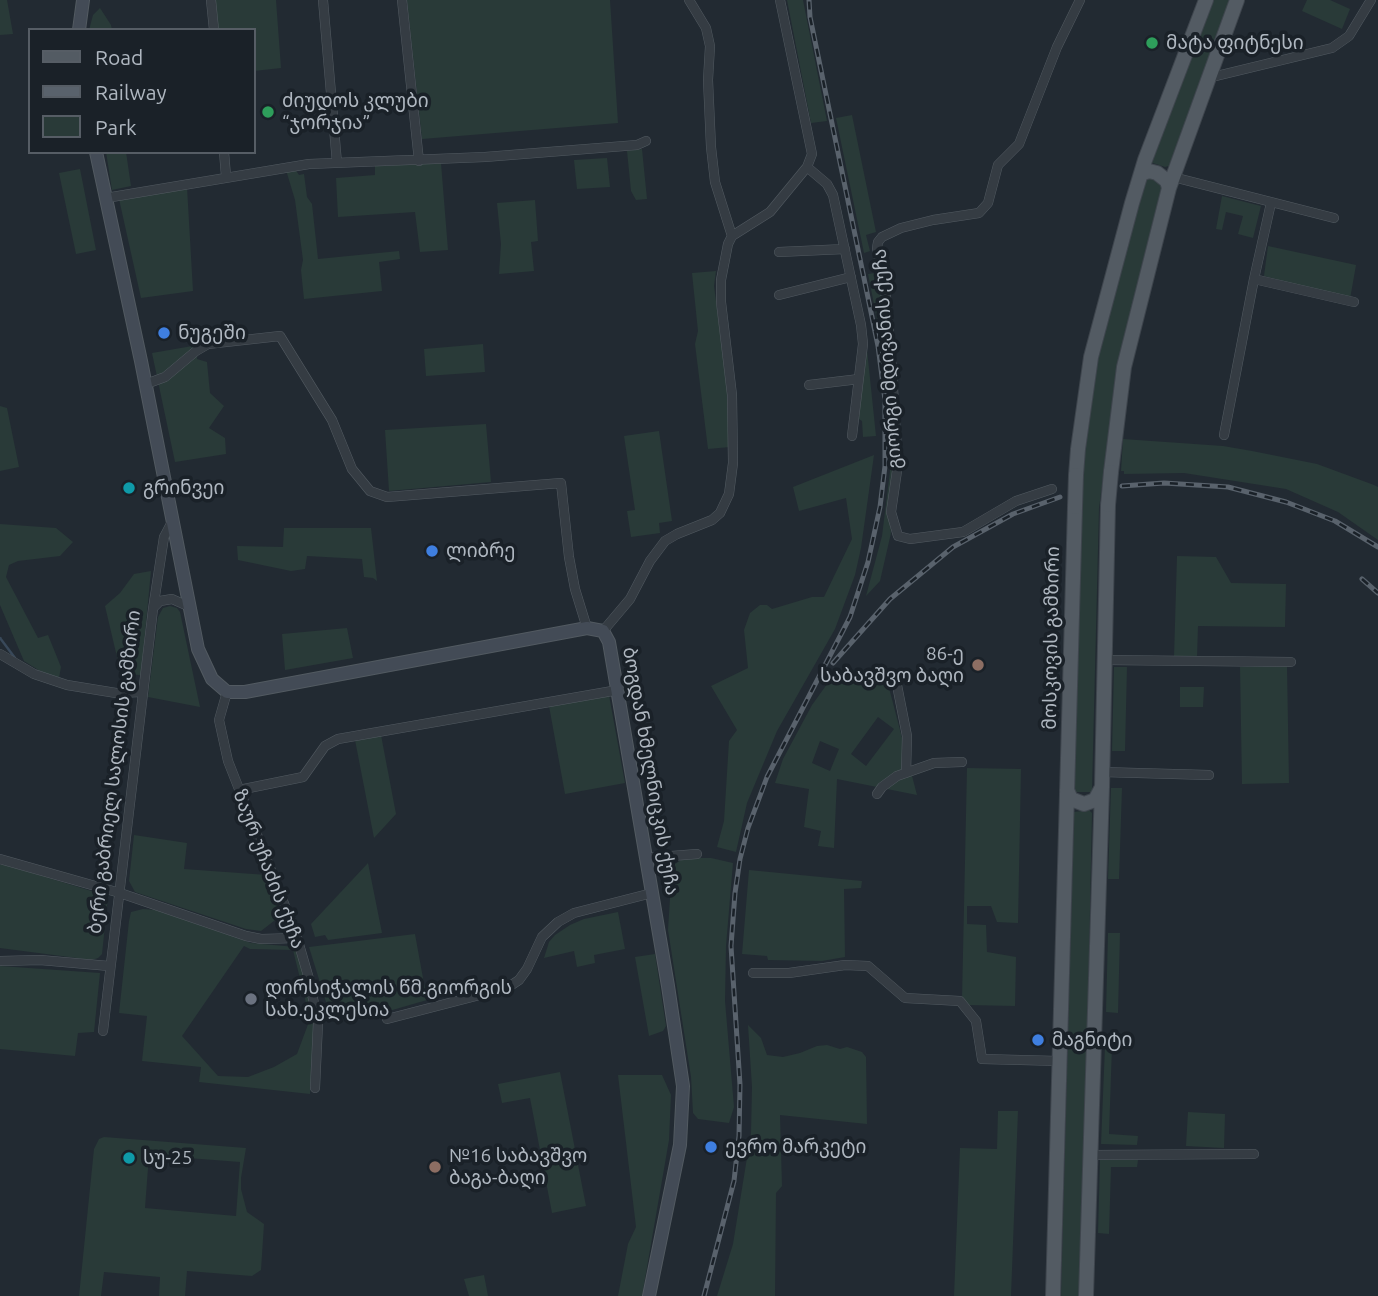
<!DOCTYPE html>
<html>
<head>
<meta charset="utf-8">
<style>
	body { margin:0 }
	#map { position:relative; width:1378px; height:1296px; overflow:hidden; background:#222a32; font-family:Ubuntu,sans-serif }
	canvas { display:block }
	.legend { position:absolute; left:28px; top:28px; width:228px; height:126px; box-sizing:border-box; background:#1a2128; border:2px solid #565d65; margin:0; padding:9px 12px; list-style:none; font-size:21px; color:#afb7c0 }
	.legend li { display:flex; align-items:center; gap:14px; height:35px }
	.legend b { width:35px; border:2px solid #565d65 }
</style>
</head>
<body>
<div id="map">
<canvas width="1378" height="1296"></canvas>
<ul class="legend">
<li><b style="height:9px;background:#535b63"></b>Road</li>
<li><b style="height:9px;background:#59626c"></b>Railway</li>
<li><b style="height:19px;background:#293a38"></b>Park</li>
</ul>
</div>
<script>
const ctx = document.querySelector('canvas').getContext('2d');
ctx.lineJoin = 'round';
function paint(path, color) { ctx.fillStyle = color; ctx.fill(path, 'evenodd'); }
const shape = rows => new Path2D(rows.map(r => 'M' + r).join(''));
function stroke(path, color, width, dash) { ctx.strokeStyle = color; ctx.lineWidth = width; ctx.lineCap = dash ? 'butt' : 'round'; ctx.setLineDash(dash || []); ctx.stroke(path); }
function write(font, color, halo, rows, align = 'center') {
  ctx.font = font + ' Ubuntu,"Noto Sans Georgian",sans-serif'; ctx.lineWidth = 7; ctx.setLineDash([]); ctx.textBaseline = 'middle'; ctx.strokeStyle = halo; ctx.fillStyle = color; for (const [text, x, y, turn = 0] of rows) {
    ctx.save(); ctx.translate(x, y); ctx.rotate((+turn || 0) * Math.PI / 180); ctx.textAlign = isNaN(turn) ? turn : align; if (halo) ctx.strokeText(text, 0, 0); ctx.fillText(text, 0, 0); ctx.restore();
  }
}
paint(shape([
	[0,0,7,0,13,34,0,35],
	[215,0,276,0,281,68,254,71,254,30,218,30],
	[407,0,610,0,618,123,422,139],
	[787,0,803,0,827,121,811,123],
	[1212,0,1234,0,1169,166,1165,167,1150,162],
	[1307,0,1330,0,1350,9,1342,29,1302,11],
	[100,8,111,25,112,30,89,30,93,15],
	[852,115,876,232,866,235,870,251,864,253,836,118],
	[642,149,647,199,636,200,631,191,627,151],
	[106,152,126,152,131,186,112,190],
	[607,158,610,187,577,189,574,160],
	[441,163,448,250,420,252,415,212,338,217,336,178,375,175,375,166],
	[80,169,96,250,76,254,59,173],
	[295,169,299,175,304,174,307,197,312,204,318,259,399,251,400,259,379,262,382,291,304,299,301,270,303,260,295,200,286,170],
	[1147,176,1161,181,1162,188,1119,362,1099,508,1092,790,1091,792,1074,792,1082,471,1097,359,1142,180],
	[187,187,193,291,141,298,119,199],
	[1222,196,1261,206,1253,238,1238,234,1243,216,1226,212,1222,230,1216,229],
	[535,200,538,241,531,242,534,271,499,274,501,244,497,203],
	[1268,246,1356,265,1350,299,1264,276],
	[716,271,714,286,729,398,730,447,708,449,695,344,698,331,692,273],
	[875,273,881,282,896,460,890,521,891,533,880,581,866,596,882,536,890,471,890,405,884,355,868,274],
	[866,340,876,436,863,437,862,421,857,418],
	[483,344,485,372,426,376,424,349],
	[198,345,197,359,207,362,210,393,224,406,209,428,225,438,226,454,175,462,152,353],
	[0,406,7,408,19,467,0,471],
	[486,424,491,482,389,491,385,430],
	[659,431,672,521,659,523,660,533,631,537,627,511,635,510,624,436],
	[1123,439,1223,446,1252,451,1317,464,1374,485,1378,487,1378,540,1338,512,1286,489,1184,473,1124,474,1124,471,1121,471],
	[874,455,861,548,855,575,835,629,777,731,747,803,736,852,717,847,724,821,729,741,737,730,711,686,748,668,744,630,750,613,760,605,767,605,772,609,812,597,824,597,852,539,846,498,799,511,793,487],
	[0,524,56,528,73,542,60,556,18,561,9,565,6,577,38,638,48,635,61,667,59,678,48,676,24,661,0,605],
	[284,528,371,528,377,581,373,578,364,577,362,559,307,556,305,569,291,571,238,560,237,546,283,547],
	[1177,556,1216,557,1231,583,1286,584,1285,627,1198,626,1197,658,1174,657],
	[151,571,141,675,121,674,105,606,120,593,134,574],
	[170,606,177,608,180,612,200,707,148,697,158,617,163,608],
	[347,628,353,658,285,670,282,634],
	[1287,666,1289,783,1242,784,1240,667],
	[1114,667,1127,667,1125,751,1112,751],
	[830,680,888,684,917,795,837,779,834,848,818,846,821,831,804,827,809,789,775,783,783,759,812,705],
	[878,717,894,729,866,766,851,754],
	[820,741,839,749,830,771,812,763],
	[1180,687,1204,687,1203,707,1180,707],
	[609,695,625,783,565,794,549,706],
	[381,735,396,814,374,838,355,740],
	[967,768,1021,769,1018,923,997,922,991,906,967,906,967,924,986,925,987,952,1016,957,1015,1006,967,1005,962,999],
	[1111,788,1122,788,1119,879,1108,879],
	[1089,810,1092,813,1082,1296,1061,1296,1074,812],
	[134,835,187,843,184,869,267,875,280,912,279,917,261,931,246,929,135,892,129,881],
	[684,858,711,858,733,863,726,946,725,1001,734,1107,729,1123,698,1119,693,1113,691,1077,668,930,672,866],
	[368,863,382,933,328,940,325,935,315,937,311,924],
	[0,865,6,865,108,896,102,954,98,958,92,960,0,948],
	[749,870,862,881,861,888,844,889,845,957,822,961,768,960,767,956,742,954],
	[143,909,156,910,251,943,296,947,311,999,315,1025,310,1094,199,1082,201,1067,142,1061,147,1016,119,1013,129,921,131,912],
	[244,946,250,949,293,950,310,1019,297,1054,274,1067,248,1077,218,1076,182,1036],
	[618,912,625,949,594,955,595,963,577,967,574,951,544,958,549,942,555,935,570,925,584,919],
	[1108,933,1120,933,1118,1013,1106,1012],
	[415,934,427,1000,382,1013,379,1002,330,1015,309,947],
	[655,954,666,1026,663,1031,649,1036,635,957],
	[0,966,100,973,94,1032,78,1033,75,1056,0,1049],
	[748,1025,761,1038,767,1055,783,1057,800,1053,817,1046,827,1045,840,1049,847,1047,862,1052,866,1057,867,1124,780,1115,782,1186,776,1193,775,1296,717,1296,733,1244,751,1133,752,1087],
	[1105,1046,1112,1046,1109,1134,1138,1136,1137,1145,1101,1144],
	[560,1072,586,1206,552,1213,530,1098,502,1103,498,1084],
	[618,1075,662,1075,671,1095,669,1140,642,1296,618,1296,628,1244,636,1227],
	[998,1111,1018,1111,1011,1296,954,1296,960,1148,997,1149],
	[1188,1112,1225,1114,1224,1148,1186,1146],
	[104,1137,246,1148,241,1178,241,1189,247,1212,264,1224,261,1270,252,1276,187,1271,185,1296,159,1296,160,1277,104,1272,101,1296,79,1296,94,1149,99,1139],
	[149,1155,240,1162,236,1216,145,1208],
	[1100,1159,1138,1160,1137,1167,1111,1167,1109,1234,1098,1233],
	[484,1275,488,1296,469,1296,464,1279]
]), '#293a38');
stroke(shape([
	[0,638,15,658]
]), '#39495a', 2.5);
const street = shape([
	[211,0,214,30],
	[323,0,337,163],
	[402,0,419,161],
	[689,0,706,28,710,46,708,80,711,147,715,182,732,236],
	[1208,78,1332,48,1349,36,1371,0],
	[224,152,226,176],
	[807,167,827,184,833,195,861,325,863,344,852,436],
	[1173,177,1334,218],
	[106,198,309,164,485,157,637,145,646,141],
	[779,252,845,249],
	[1254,279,1354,302],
	[779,295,851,277],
	[146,384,165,377,196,351,208,344,280,336,332,420,352,469,370,491,387,497,561,483,569,557,575,589,587,628],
	[809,385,859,379],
	[1224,435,1254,279,1271,203],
	[1052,489,1016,501,963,532,910,539,898,536,891,512,898,464,890,343,886,297,877,248,878,242,882,237,901,228,933,220,979,213,988,203,998,165,1019,144,1057,47,1080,0],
	[154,607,160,601,172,599,190,607],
	[603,631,630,599,650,561,665,541,677,534,712,520,720,513,729,494,733,463,732,395,721,302,721,280,728,244,732,236,770,212,807,167,812,154,780,0],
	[0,654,34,674,67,685,116,693,143,692],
	[1105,660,1291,662],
	[895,675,907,736,906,773],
	[227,692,219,720,228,761,296,934,309,979,318,1023,315,1088],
	[1102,772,1209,775],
	[239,790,303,777,325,746,338,739,618,690],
	[877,794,882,787,897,776,934,763,962,762],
	[646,858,697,854],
	[0,859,120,893,246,936,261,939,297,938],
	[0,961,40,960,109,966],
	[753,973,789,973,845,965,868,966,905,998,960,1001,976,1021,982,1059,1059,1061],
	[387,1019,507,988,519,980,527,969,542,937,558,922,574,913,652,893],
	[103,1031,153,609,164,537,173,520],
	[1091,1155,1254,1154]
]);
const secondary = shape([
	[79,30,83,0],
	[96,152,141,361,198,649,212,679,227,692,245,692,587,628,603,631,609,642,668,986,683,1086,680,1145,649,1296]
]);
const primary = shape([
	[1141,174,1149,171,1157,173,1167,181,1169,188],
	[1111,472,1124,367,1169,188,1237,0],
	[1076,475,1078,449,1091,357,1132,203,1145,160,1206,0],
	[1067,790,1071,799,1084,804,1095,800,1102,787],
	[1053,1296,1075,507],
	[1086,1296,1102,787,1108,505]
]);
stroke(street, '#525a61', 10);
stroke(secondary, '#525a61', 14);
stroke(primary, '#3e454d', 16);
stroke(street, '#353c43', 9);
stroke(secondary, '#434b56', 12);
stroke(primary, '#535b63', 14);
const rail = shape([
	[1122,486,1164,483,1228,487,1286,502,1335,521,1378,547],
	[1362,579,1378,593],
	[833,663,890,599,953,547,1013,514,1060,497],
	[704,1296,734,1181,739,1136,740,1085,731,946,735,893,740,859,748,828,767,777,850,617,868,562,880,507,885,466,885,400,878,346,810,17,809,0]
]);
stroke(rail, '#59626c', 5);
stroke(rail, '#1a2128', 2.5, [8]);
const primaryBridge = shape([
	[1108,505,1111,472],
	[1075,507,1076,475]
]);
stroke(primaryBridge, '#3e454d', 16, []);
stroke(primaryBridge, '#535b63', 14);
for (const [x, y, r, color] of [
	[1152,43,7,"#2e9e5b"],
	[268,112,7,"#2e9e5b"],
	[164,333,7,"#3f7fe0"],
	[129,488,7,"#0f9aa8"],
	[432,551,7,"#3f7fe0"],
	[978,665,7,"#8d6e63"],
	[251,999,7,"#6b7280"],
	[1038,1040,7,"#3f7fe0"],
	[711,1147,7,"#3f7fe0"],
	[129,1158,7,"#0f9aa8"],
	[435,1167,7,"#8d6e63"]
]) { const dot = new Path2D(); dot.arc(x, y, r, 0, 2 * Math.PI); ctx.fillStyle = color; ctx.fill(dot); stroke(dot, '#1a2128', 2.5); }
write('19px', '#afb7c0', '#1a2128', [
	["მატა ფიტნესი",1166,43],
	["ძიუდოს კლუბი",282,101],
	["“ჯორჯია”",282,123],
	["ნუგეში",178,333],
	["გრინვეი",143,488],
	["ლიბრე",446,551],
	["86-ე",964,654,"right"],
	["საბავშვო ბაღი",964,676,"right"],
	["დირსიჭალის წმ.გიორგის",265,988],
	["სახ.ეკლესია",265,1010],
	["მაგნიტი",1052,1040],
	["ევრო მარკეტი",725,1147],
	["№16 საბავშვო",449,1156],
	["ბაგა-ბაღი",449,1178],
	["სუ-25",143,1158]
], 'left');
write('19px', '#afb7c0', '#1a2128', [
	["გიორგი მდივანის ქუჩა",887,359,-94],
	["მოსკოვის გამზირი",1051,638,-89],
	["ბოგდან ხმელნიცკის ქუჩა",651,771,80],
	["ბერი გაბრიელ სალოსის გამზირი",114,772,-83],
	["ზაურ უჩაძის ქუჩა",269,869,69]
]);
</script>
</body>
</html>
